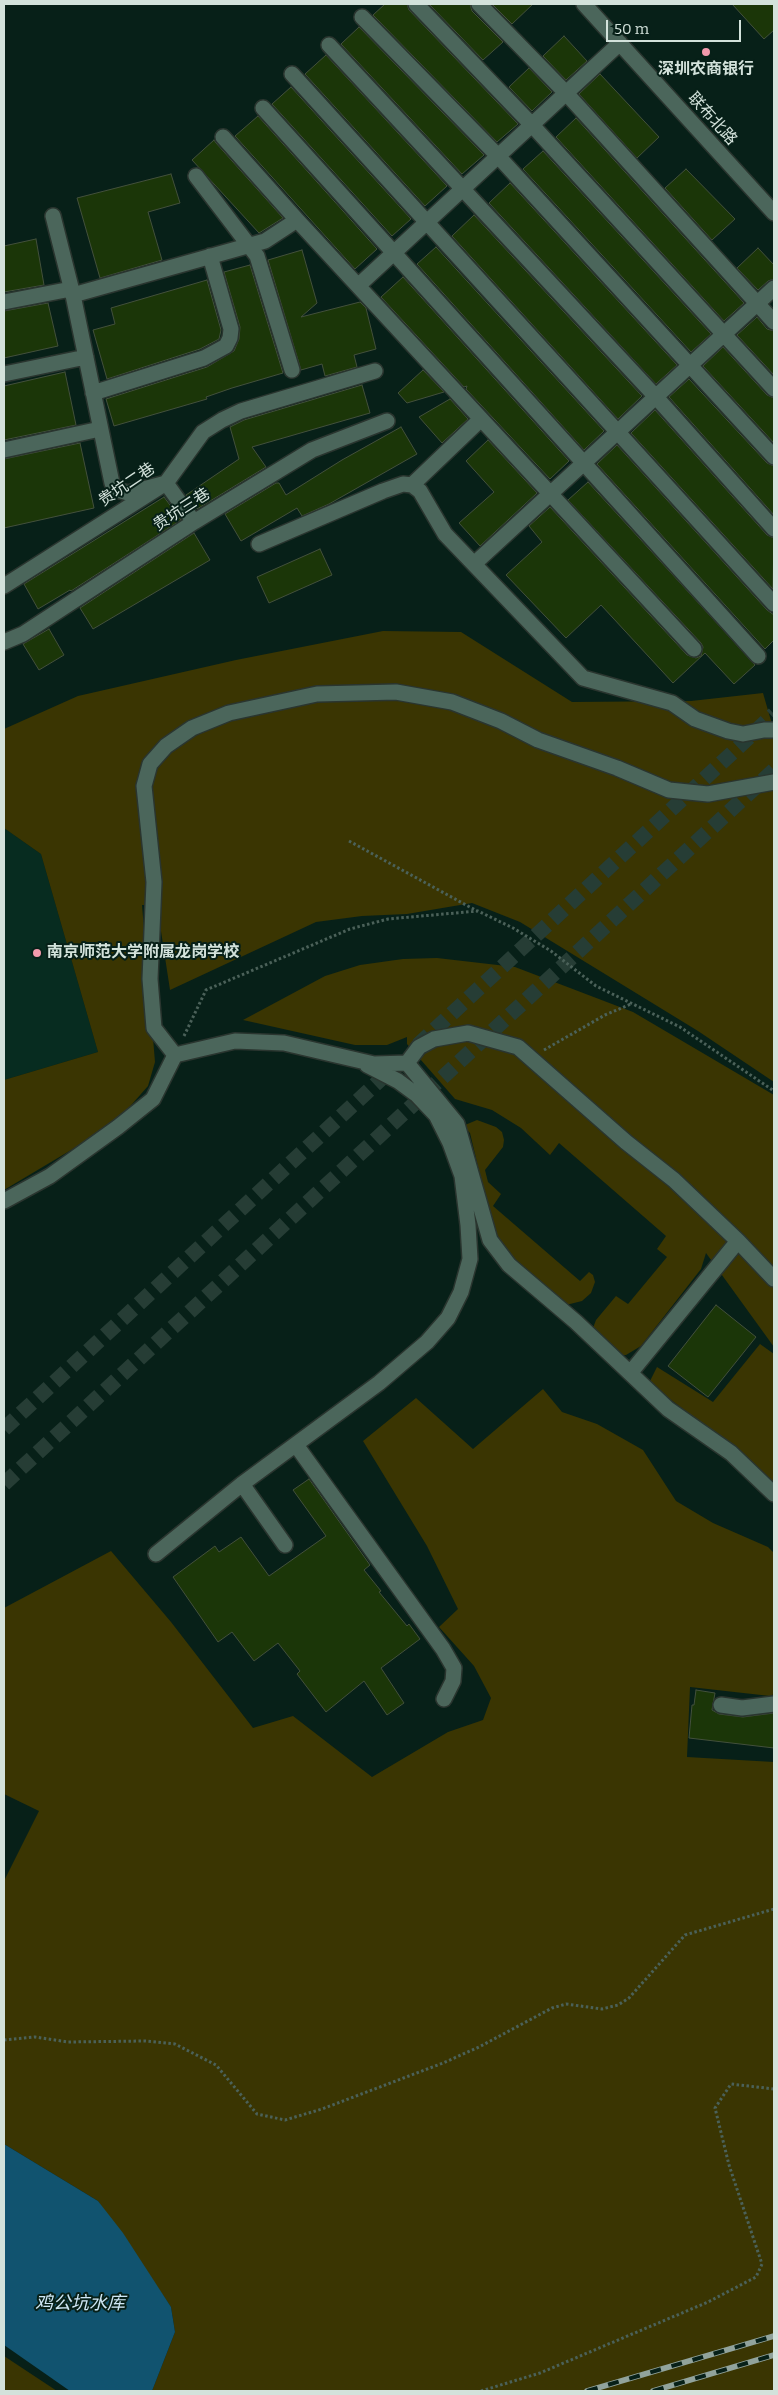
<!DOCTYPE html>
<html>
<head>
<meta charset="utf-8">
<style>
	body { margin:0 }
	#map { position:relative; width:778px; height:2395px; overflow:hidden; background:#072018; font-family:Bitter,serif }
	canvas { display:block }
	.frame { position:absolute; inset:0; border:5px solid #d3e2db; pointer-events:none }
	.scale { position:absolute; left:606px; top:20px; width:135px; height:22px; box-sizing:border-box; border:2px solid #d3e2db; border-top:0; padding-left:6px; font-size:15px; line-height:18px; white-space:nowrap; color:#d3e2db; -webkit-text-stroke:4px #072018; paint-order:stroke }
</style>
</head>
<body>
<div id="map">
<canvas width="778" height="2395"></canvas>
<div class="frame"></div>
<div class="scale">50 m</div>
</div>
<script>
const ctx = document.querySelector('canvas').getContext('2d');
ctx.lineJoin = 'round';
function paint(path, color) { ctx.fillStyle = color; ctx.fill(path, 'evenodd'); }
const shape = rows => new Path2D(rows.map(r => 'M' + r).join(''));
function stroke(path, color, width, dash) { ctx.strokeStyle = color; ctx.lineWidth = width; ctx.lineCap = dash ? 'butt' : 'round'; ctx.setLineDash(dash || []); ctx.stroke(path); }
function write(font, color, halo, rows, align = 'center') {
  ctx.font = font + ' Bitter,"Noto Sans SC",serif'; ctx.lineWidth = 4; ctx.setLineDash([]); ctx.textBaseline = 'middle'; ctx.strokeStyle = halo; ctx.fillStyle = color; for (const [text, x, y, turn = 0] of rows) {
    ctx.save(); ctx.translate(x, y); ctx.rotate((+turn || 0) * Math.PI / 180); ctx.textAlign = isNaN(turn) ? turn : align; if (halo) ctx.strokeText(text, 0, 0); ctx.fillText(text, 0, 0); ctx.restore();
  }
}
paint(shape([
	[4,828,41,854,98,1052,4,1080]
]), '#072c20');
paint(shape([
	[383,631,461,632,572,702,691,701,763,693,774,731,774,1082,698,1031,520,922,472,903,407,914,362,916,316,922,170,990,157,905,142,905,155,1062,148,1086,126,1111,88,1140,4,1190,4,1080,98,1052,41,854,4,828,4,729,78,696,236,660],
	[437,958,515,967,633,1012,774,1095,774,1347,706,1253,701,1269,641,1346,626,1355,621,1355,593,1328,596,1320,616,1296,628,1304,667,1257,657,1249,666,1236,559,1143,550,1155,521,1128,492,1110,455,1099,407,1044,407,1037,387,1045,355,1045,243,1020,325,976,360,965,403,959],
	[477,1120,496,1127,502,1132,504,1140,503,1147,485,1170,488,1182,501,1194,493,1206,580,1281,589,1272,593,1275,595,1282,591,1293,582,1301,566,1305,510,1259,494,1234,470,1133,466,1129,465,1125],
	[760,1344,774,1354,774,1489,726,1442,649,1383,657,1367,713,1402],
	[543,1389,562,1412,597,1424,643,1450,676,1501,713,1523,768,1547,774,1553,774,1694,770,1696,690,1687,687,1757,774,1762,774,2391,152,2391,175,2332,171,2307,98,2201,4,2144,4,1881,39,1811,4,1794,4,1608,111,1551,171,1622,253,1728,293,1716,372,1777,448,1732,483,1720,491,1698,474,1666,439,1627,458,1609,427,1546,363,1441,416,1398,473,1449],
	[4,2356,57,2391,4,2391]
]), '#3a3502');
paint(shape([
	[4,2144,98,2201,123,2233,171,2307,175,2332,152,2391,70,2391,4,2345]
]), '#11536f');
const building = shape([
	[385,4,407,4,409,10,518,124,497,142,373,15,385,4],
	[429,4,470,4,472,11,503,42,483,60,429,4],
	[492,4,533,4,512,24,492,4],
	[732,4,774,4,774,30,764,39,732,4],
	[359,27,484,155,462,174,341,44,359,27],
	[564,36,587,61,566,80,543,56,564,36],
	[326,55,447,186,425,206,305,74,326,55],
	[529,68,552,92,532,111,509,87,529,68],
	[600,74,659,137,637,158,579,94,600,74],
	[291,87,411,219,392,236,272,104,291,87],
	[258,116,377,249,355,269,235,136,258,116],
	[576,118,744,303,724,321,556,137,576,118],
	[214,140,216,143,283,218,259,233,192,160,214,140],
	[543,151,711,334,691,352,523,169,543,151],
	[686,169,735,219,712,240,665,188,686,169],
	[171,174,180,203,148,212,162,260,100,278,77,198,171,174],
	[510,183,677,365,656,384,489,203,510,183],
	[474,215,642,396,618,419,452,236,474,215],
	[36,239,44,285,4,292,4,246,36,239],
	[436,247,604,431,584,450,417,264,436,247],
	[758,248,774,265,774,279,768,281,758,290,737,268,758,248],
	[302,250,317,303,301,317,360,302,366,308,376,349,354,355,357,367,325,376,322,364,301,370,268,260,302,250],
	[250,265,283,373,232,388,206,397,207,399,114,426,106,399,207,367,234,351,239,339,240,327,224,272,250,265],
	[403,277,569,461,550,479,466,389,467,386,464,387,381,297,403,277],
	[207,280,221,330,219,339,200,349,107,379,93,330,115,324,111,308,207,280],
	[48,303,58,346,4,358,4,311,48,303],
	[757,317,767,329,774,331,774,375,737,335,757,317],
	[723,347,767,395,774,398,774,443,703,366,723,347],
	[423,370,444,392,407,403,398,393,423,370],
	[65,372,76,425,4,440,4,386,65,372],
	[689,379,767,463,774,466,774,515,669,397,689,379],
	[362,385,370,413,252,447,266,467,197,509,186,495,239,459,230,427,244,420,362,385],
	[450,399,468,419,442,443,419,417,450,399],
	[655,410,767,535,774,538,773,589,631,433,655,410],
	[401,427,417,454,329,504,302,516,297,508,241,541,225,514,276,483,279,483,286,495,342,460,401,427],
	[488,440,537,493,480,546,459,523,494,492,466,461,488,440],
	[80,443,94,508,4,528,4,459,80,443],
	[617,445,767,610,774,615,774,640,765,649,597,464,617,445],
	[588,482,755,665,734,684,705,653,673,683,601,605,566,638,506,575,542,542,529,526,550,507,687,655,696,658,701,656,703,647,701,643,568,500,588,482],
	[164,497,181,520,71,591,70,590,38,609,24,584,164,497],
	[194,533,210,560,93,629,80,608,194,533],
	[320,549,332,575,269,603,257,577,320,549],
	[49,629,64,655,39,670,23,644,49,629],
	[716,1305,756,1337,708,1397,668,1366,716,1305],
	[309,1479,370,1565,364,1570,381,1591,379,1592,407,1626,409,1624,420,1639,381,1668,404,1703,387,1715,364,1681,326,1712,297,1674,300,1671,278,1643,254,1661,232,1632,218,1642,173,1577,215,1546,219,1552,241,1537,269,1576,326,1536,293,1490,309,1479],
	[696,1690,715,1693,712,1710,719,1714,743,1717,774,1713,774,1748,689,1738,692,1705,694,1705,696,1690]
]);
paint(building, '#1b3608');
stroke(building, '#43503c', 1);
stroke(shape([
	[418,1045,774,714],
	[4,1429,394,1067],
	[4,1484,774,770]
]), '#263d35', 15, [15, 8]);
const minor = shape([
	[416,4,532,125,774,389],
	[479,4,566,93,774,322],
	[584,4,774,213],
	[362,17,498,156,774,457],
	[329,45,656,397,774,529],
	[292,74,774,604],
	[263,108,758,656],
	[223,137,297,220,694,649],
	[196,176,257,256,292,370],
	[53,216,73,295,112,483,117,490,128,493,166,483,194,522],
	[359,285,620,43],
	[73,295,265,241,297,220],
	[4,302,71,289],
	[4,374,86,357],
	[93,393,204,358,226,346,230,338,231,329,210,256],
	[4,450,100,429],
	[412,485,481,419],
	[259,544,383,491,403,484,412,485,420,491,445,534,583,678,672,703,695,719,728,731,743,734,764,730,774,730],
	[474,564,774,288],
	[4,586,166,483,203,432,222,420,241,411,375,371],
	[4,642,23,634,194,522,312,450,387,421],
	[175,1055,154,1028,150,979,154,882,144,786,150,764,166,746,192,728,229,713,317,694,396,692,452,702,501,721,538,740,617,768,669,790,708,794,774,782],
	[407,1063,457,1124,490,1240,509,1265,576,1322,668,1409,731,1453,774,1494],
	[4,1201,50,1176,118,1127,153,1099,175,1055,235,1041,284,1043,374,1064,407,1063,419,1047,434,1039,468,1033,518,1047,626,1142,674,1180,738,1241,774,1279],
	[631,1372,738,1241],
	[296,1445,443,1649,454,1668,453,1681,444,1699],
	[242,1484,285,1545],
	[156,1554,242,1484,379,1383,427,1342,448,1318,461,1292,470,1259,468,1225,462,1176,450,1143,436,1115,417,1095,398,1081,367,1065],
	[721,1705,742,1708,774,1704]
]);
stroke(minor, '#2a352f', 18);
stroke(shape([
	[349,841,477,911],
	[184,1036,206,990,350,929,388,919,478,911,513,928,551,951,596,986,680,1027,774,1091],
	[544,1050,605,1015,631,1004],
	[4,2040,35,2037,68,2042,145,2041,175,2044,216,2065,257,2114,285,2120,322,2109,443,2063,479,2047,552,2008,566,2004,602,2009,618,2005,629,1998,685,1935,774,1909],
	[481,2391,540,2373,708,2302,756,2277,762,2264,729,2165,715,2108,731,2084,774,2089]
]), '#4b6159', 3, [2.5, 2.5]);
stroke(minor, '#4b665b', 15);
const rail = shape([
	[587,2391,774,2336],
	[653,2391,774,2355]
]);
stroke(rail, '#91a39c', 5.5);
stroke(rail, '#072018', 4, [11]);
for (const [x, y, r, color] of [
	[706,52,5,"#f39aac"],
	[37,953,5,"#f39aac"]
]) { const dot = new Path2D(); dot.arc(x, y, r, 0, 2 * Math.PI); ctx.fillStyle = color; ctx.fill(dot); stroke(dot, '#072018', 2); }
write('bold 16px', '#d3e2db', '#072018', [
	["深圳农商银行",706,70],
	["南京师范大学附属龙岗学校",47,953,"left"]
]);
write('16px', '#d3e2db', '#072018', [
	["联布北路",712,119,48],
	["贵坑二巷",127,485,-34],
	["贵坑三巷",182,510,-33]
]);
write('italic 18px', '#cfe7f5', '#072018', [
	["鸡公坑水库",80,2304]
]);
</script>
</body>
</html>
